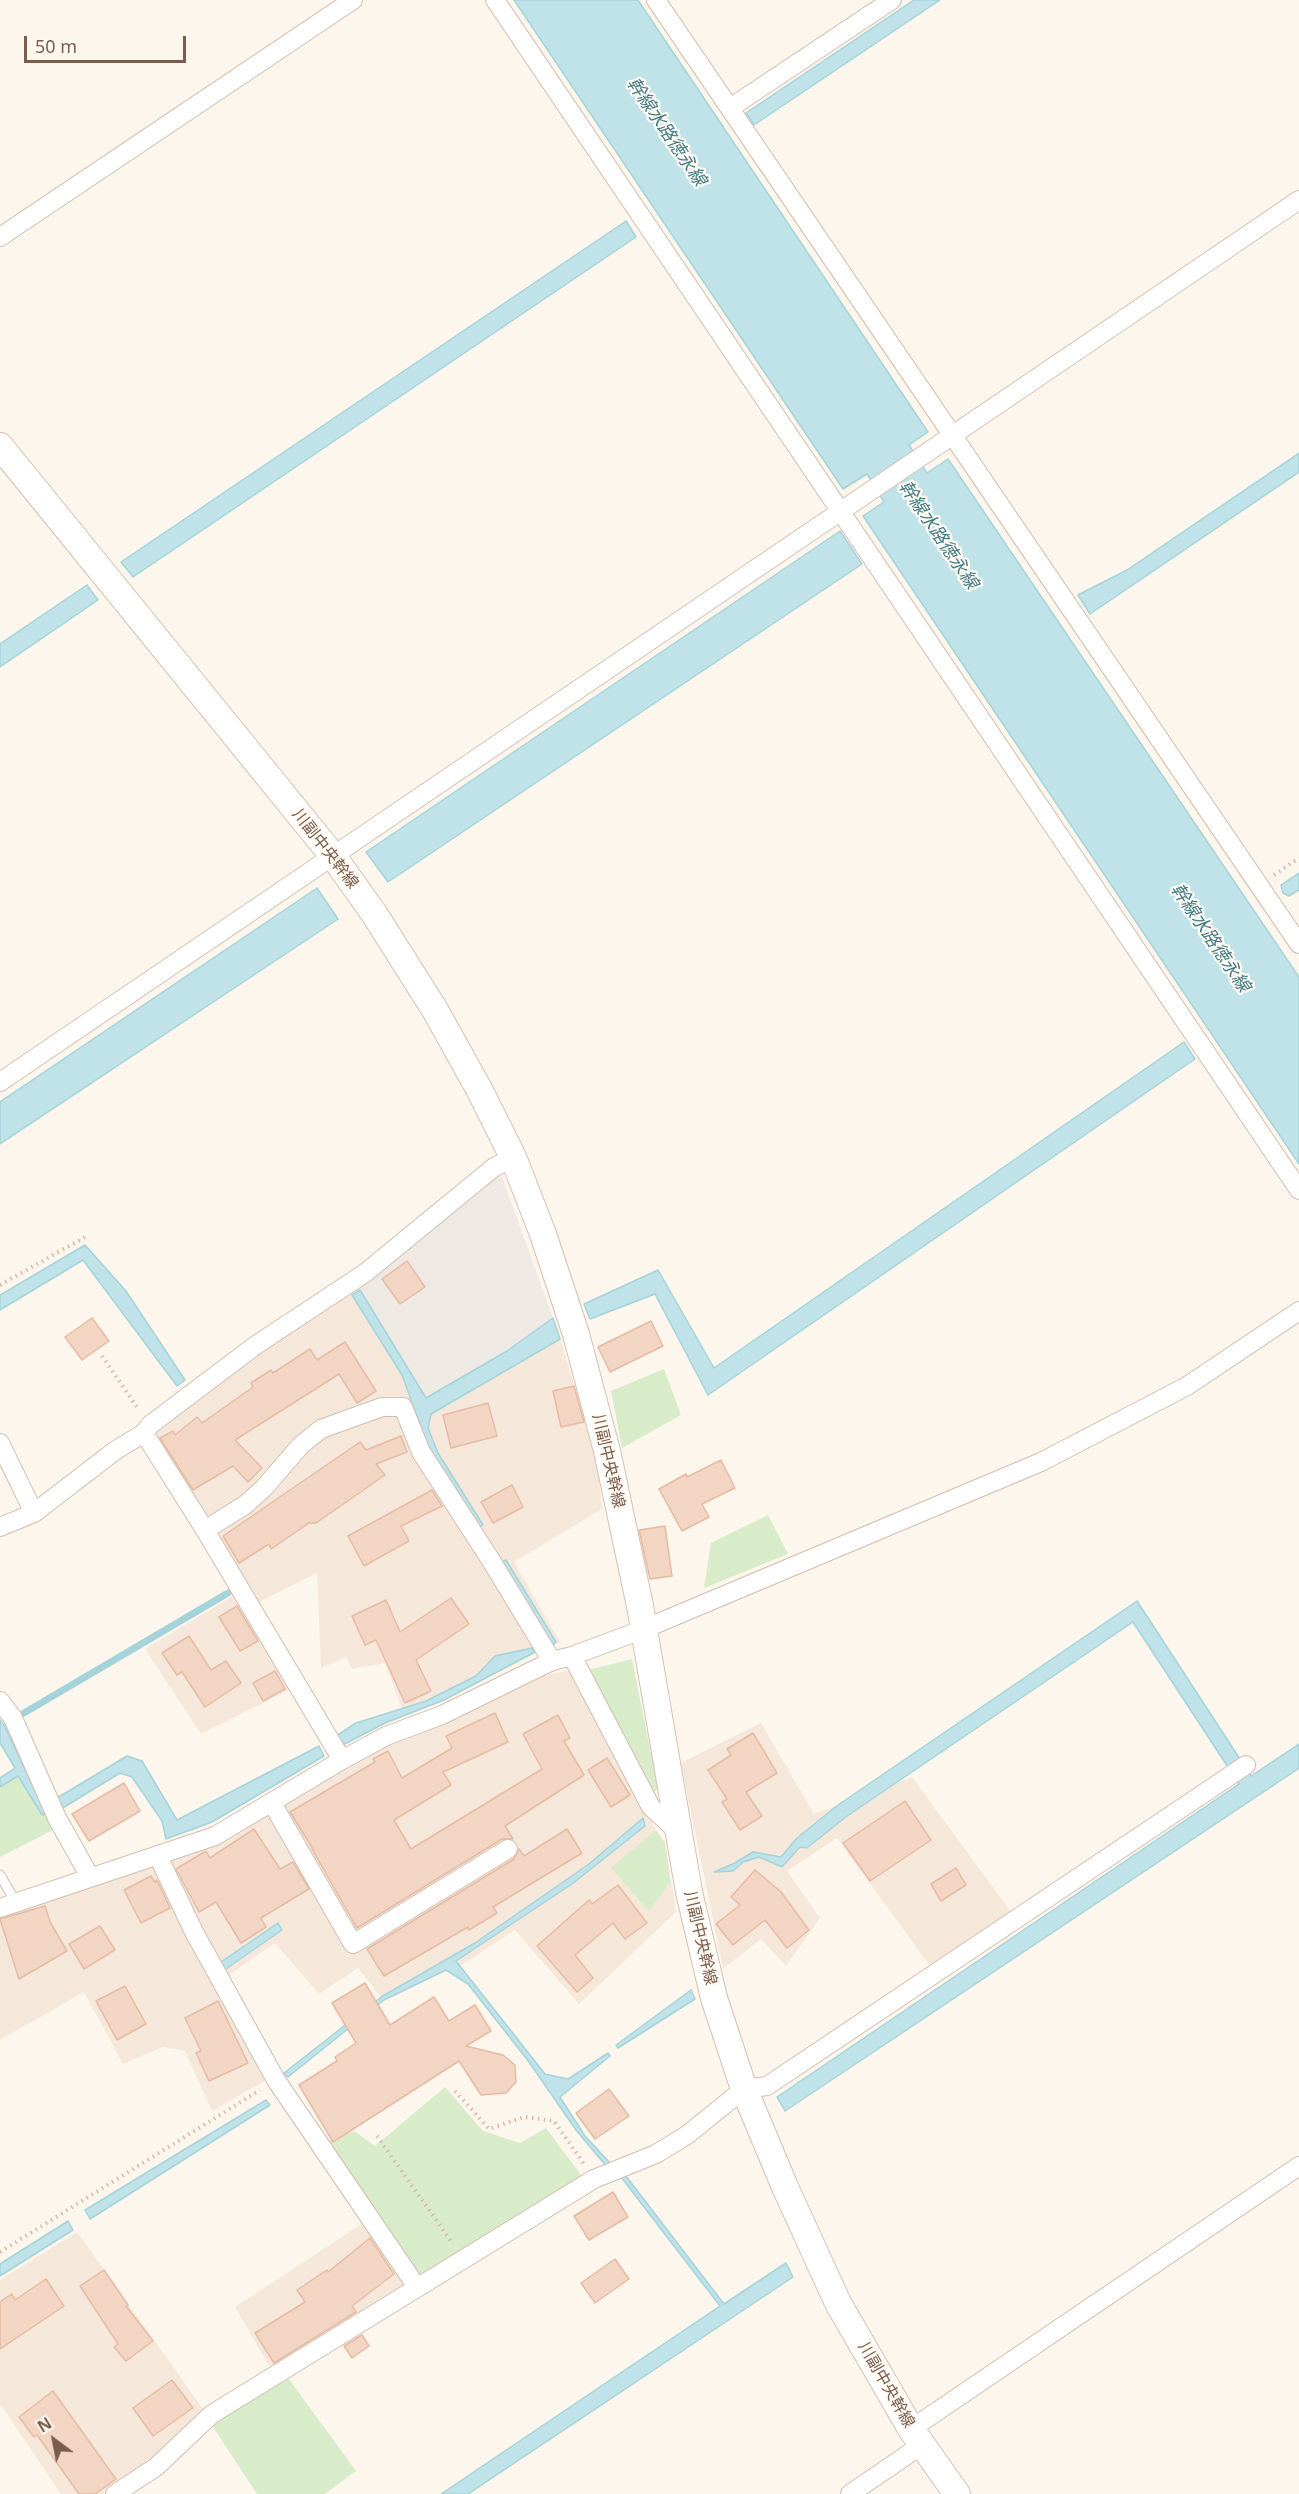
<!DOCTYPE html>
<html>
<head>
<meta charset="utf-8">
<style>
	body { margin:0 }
	#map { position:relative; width:1299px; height:2494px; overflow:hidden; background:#fdf6ec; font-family:"Noto Sans",sans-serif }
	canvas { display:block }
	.north { position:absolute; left:24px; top:2410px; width:60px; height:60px; -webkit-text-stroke:4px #fffaf3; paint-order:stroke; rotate:328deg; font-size:16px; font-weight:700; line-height:24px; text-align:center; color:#7a5c4d }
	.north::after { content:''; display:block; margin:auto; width:21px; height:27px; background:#7a5c4d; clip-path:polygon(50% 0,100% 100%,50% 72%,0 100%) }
	.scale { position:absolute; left:24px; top:36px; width:162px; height:27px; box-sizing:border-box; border:3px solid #7a5c4d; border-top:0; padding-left:8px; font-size:18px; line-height:21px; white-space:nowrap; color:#7a5c4d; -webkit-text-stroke:4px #fffaf3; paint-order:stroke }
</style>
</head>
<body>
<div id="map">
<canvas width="1299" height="2494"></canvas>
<div class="north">N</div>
<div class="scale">50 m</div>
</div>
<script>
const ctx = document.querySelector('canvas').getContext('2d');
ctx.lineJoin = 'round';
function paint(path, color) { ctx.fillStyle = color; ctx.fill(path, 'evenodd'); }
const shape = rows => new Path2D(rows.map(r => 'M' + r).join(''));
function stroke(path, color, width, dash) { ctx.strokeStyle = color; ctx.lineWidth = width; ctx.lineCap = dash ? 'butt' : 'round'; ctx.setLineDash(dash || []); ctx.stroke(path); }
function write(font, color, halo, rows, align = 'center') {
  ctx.font = font + ' "Noto Sans","Noto Sans JP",sans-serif'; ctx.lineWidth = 4.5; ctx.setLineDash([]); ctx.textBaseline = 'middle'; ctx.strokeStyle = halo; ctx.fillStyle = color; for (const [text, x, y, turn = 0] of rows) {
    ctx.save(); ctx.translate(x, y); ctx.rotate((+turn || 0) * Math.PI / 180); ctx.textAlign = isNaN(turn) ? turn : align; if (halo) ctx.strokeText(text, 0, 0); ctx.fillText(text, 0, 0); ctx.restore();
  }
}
paint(shape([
	[353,1291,426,1405,558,1332,597,1460,602,1509,514,1562,560,1642,404,1714,385,1663,352,1669,346,1657,321,1668,317,1573,259,1602,303,1679,289,1690,201,1734,145,1649,244,1589,147,1430,262,1347],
	[572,1670,656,1830,665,1843,676,1912,579,2004,515,1930,463,1964,440,1969,383,2000,358,1968,319,1994,275,1943,229,1975,282,2071,212,2111,185,2051,163,2047,123,2064,84,1992,0,2040,0,1914,220,1839,383,1745,540,1676],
	[761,1723,814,1814,912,1777,1011,1912,930,1966,837,1838,787,1871,820,1918,786,1966,761,1939,723,1969,681,1763],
	[363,2223,410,2287,271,2369,235,2307],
	[77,2232,203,2409,151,2461,102,2494,61,2494,0,2404,0,2280]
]), '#f5e8da');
paint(shape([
	[500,1171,558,1332,426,1406,353,1291]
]), '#efe9e4');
paint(shape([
	[664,1369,681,1415,622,1448,611,1391],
	[768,1515,788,1554,704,1588,711,1543],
	[632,1659,658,1789,650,1795,588,1670],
	[18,1776,42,1814,46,1814,55,1829,0,1857,0,1787],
	[656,1830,665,1843,670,1882,649,1911,611,1868],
	[445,2087,483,2131,520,2143,546,2128,584,2179,418,2278,326,2141,354,2131,375,2146],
	[286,2375,356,2471,325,2494,257,2494,211,2424]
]), '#d8ecc9');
const water = shape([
	[514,0,638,0,928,432,909,445,927,473,948,459,1299,977,1299,1164,863,516,884,502,867,474,843,489,514,0],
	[914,0,940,0,754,125,746,113,914,0],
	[626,221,636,237,133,577,121,562,626,221],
	[1299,453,1299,472,1090,614,1078,595,1127,570,1299,453],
	[840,531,862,564,388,882,366,852,840,531],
	[87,585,98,600,0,667,0,644,87,585],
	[1299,873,1299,890,1289,896,1283,893,1281,885,1299,873],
	[317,888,338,919,0,1144,0,1102,317,888],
	[1184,1042,1195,1059,708,1395,655,1294,590,1319,584,1304,658,1270,714,1368,1184,1042],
	[85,1245,126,1291,185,1380,177,1386,83,1260,0,1310,0,1295,85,1245],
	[360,1290,426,1398,507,1351,553,1318,560,1339,431,1414,428,1428,438,1453,483,1525,475,1528,430,1452,402,1375,352,1295,360,1290],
	[506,1560,556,1642,550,1647,500,1563,506,1560],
	[1137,1601,1251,1776,1299,1744,1299,1768,785,2111,777,2097,1239,1784,1133,1622,847,1816,807,1848,800,1847,782,1867,759,1857,743,1862,733,1871,714,1872,735,1863,753,1852,781,1857,797,1838,838,1805,1137,1601],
	[532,1648,535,1652,444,1700,385,1723,341,1746,336,1736,356,1723,426,1701,476,1676,495,1656,532,1648],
	[0,1720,4,1725,46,1814,42,1815,18,1776,0,1787,0,1778,15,1768,0,1743,0,1720],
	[319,1746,324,1756,212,1822,166,1839,162,1821,132,1777,120,1773,61,1809,57,1798,127,1756,142,1761,177,1820,319,1746],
	[643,1818,645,1826,572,1884,456,1961,545,2074,568,2079,608,2053,610,2056,560,2097,585,2136,611,2164,606,2166,576,2130,529,2062,468,1984,446,1970,384,2000,288,2077,284,2073,381,1997,475,1943,589,1864,643,1818],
	[278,1923,282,1930,223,1971,218,1964,278,1923],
	[691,1990,695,1999,618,2048,616,2045,691,1990],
	[266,2100,270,2105,90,2219,85,2210,266,2100],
	[626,2176,724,2304,786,2263,793,2277,468,2494,441,2494,720,2306,621,2177,626,2176],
	[68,2221,73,2230,0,2276,0,2264,68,2221]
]);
paint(water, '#bfe3e8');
stroke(water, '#a5d3da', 1.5);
stroke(shape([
	[24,1713,228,1593]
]), '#a5d3da', 7);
const building = shape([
	[407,1261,425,1287,400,1304,382,1279,407,1261],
	[92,1318,109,1341,82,1360,65,1337,92,1318],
	[651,1321,663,1346,610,1372,598,1347,651,1321],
	[345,1342,376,1391,357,1403,339,1374,235,1440,262,1468,248,1482,233,1466,193,1490,160,1438,173,1431,175,1435,197,1417,202,1423,253,1387,251,1383,271,1370,273,1373,310,1349,317,1360,345,1342],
	[574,1386,584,1422,561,1427,553,1391,574,1386],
	[488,1403,497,1436,451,1448,443,1415,488,1403],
	[401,1436,407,1452,376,1464,385,1475,316,1523,309,1523,271,1549,269,1544,239,1563,223,1536,360,1442,366,1450,401,1436],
	[721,1460,735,1488,702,1504,709,1517,682,1531,659,1489,686,1474,687,1477,721,1460],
	[512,1485,523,1507,493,1523,481,1502,512,1485],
	[432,1490,442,1506,401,1526,409,1541,364,1566,348,1536,432,1490],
	[665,1526,672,1576,650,1579,639,1530,665,1526],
	[451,1598,469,1624,416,1660,431,1691,405,1703,376,1640,365,1645,352,1616,386,1600,400,1632,451,1598],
	[237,1606,258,1641,240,1651,219,1617,237,1606],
	[189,1636,211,1670,226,1661,241,1683,205,1707,182,1672,177,1675,162,1653,189,1636],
	[275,1671,285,1689,263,1701,253,1683,275,1671],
	[495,1713,508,1742,443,1772,451,1785,394,1820,411,1849,542,1769,523,1734,558,1715,570,1738,564,1741,584,1775,505,1826,513,1839,502,1839,357,1928,312,1849,313,1849,290,1812,375,1762,373,1759,388,1751,402,1778,452,1748,446,1736,495,1713],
	[753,1733,777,1773,746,1792,762,1816,740,1830,722,1802,727,1799,708,1770,731,1755,727,1749,753,1733],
	[607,1758,630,1795,611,1807,588,1770,607,1758],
	[124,1783,140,1811,89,1841,72,1814,124,1783],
	[905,1801,931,1840,870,1881,843,1843,905,1801],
	[254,1829,280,1869,293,1862,309,1889,261,1918,266,1927,241,1943,216,1902,199,1912,176,1869,206,1851,210,1858,254,1829],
	[567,1829,582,1853,493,1907,497,1913,469,1930,468,1927,384,1976,367,1949,514,1859,519,1849,524,1856,567,1829],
	[956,1868,966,1885,941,1901,931,1884,956,1868],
	[755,1870,781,1892,809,1930,787,1948,765,1920,733,1945,716,1924,740,1905,731,1897,755,1870],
	[151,1876,155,1882,157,1880,170,1908,141,1923,124,1890,151,1876],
	[618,1885,647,1923,625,1939,613,1923,575,1955,593,1978,577,1992,537,1946,589,1900,592,1904,618,1885],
	[45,1906,50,1922,67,1951,19,1979,0,1919,45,1906],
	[100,1926,115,1950,84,1969,69,1944,100,1926],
	[365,1983,390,2025,434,1997,449,2021,475,2005,491,2031,466,2046,503,2055,515,2065,516,2082,506,2093,481,2095,459,2061,333,2142,299,2085,337,2061,335,2057,356,2043,332,2003,365,1983],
	[125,1986,146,2024,117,2040,96,2001,125,1986],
	[218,2001,248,2063,209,2081,196,2053,201,2051,185,2018,218,2001],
	[609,2089,629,2116,595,2139,576,2113,609,2089],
	[613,2192,628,2217,589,2240,574,2216,613,2192],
	[370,2238,394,2274,352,2306,356,2312,274,2363,255,2333,305,2302,297,2290,327,2270,328,2272,370,2238],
	[615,2259,629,2279,595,2303,581,2283,615,2259],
	[104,2270,128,2305,126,2306,153,2341,126,2361,114,2347,118,2344,80,2286,104,2270],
	[46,2279,64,2306,0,2349,0,2302,12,2294,15,2300,46,2279],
	[362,2335,369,2346,352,2358,344,2346,362,2335],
	[172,2380,193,2408,153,2436,133,2408,172,2380],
	[53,2391,116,2479,95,2494,79,2494,37,2435,34,2437,19,2417,53,2391]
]);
paint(building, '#f3d5c3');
stroke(building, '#e6bba3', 1.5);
const lane = shape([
	[0,1875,15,1901]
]);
const street = shape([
	[495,0,1299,1190],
	[656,0,1299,944],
	[730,108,892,0],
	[0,237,353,0],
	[0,1082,1299,200],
	[144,1433,150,1425,256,1345,365,1273,493,1168,513,1157],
	[0,1443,34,1513,116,1450,144,1433,205,1530,342,1760],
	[0,1527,34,1513],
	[205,1530,245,1505,263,1489,301,1445,321,1429,382,1407,403,1407,421,1452,492,1562,552,1661],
	[572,1656,651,1807,677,1831],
	[0,1701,13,1718,57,1818,90,1877],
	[272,1803,353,1944,508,1849],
	[158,1856,194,1932,276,2080,417,2287],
	[0,1908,215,1836,342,1760,386,1736,442,1715,552,1661,572,1656,644,1629,1041,1462,1187,1386,1299,1311],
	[911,2429,1299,2166],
	[115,2494,156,2467,212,2414,594,2179,656,2154,687,2135,744,2089,767,2086,1246,1765],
	[850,2494,923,2444]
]);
const secondary = shape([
	[0,446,333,856,375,915,435,1010,479,1089,513,1157,543,1234,576,1334,607,1451,640,1606,689,1892,714,1998,744,2089,785,2187,838,2303,911,2429,957,2494]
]);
stroke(lane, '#d1beb0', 11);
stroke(street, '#d1beb0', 20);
stroke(secondary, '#d6c0b0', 28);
stroke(shape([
	[1274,875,1299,858],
	[0,1285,85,1237],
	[102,1356,139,1410],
	[455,2091,489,2129,524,2117,554,2121,584,2164],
	[377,2136,453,2244],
	[0,2252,260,2090]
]), '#d9b8a5', 4, [1.5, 4.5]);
stroke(lane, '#fff', 9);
stroke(street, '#fff', 18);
stroke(secondary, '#fff', 26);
write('16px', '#7a5c4d', '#fffaf3', [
	["川副中央幹線",325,849,52],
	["川副中央幹線",608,1461,77],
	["川副中央幹線",700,1938,77],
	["川副中央幹線",886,2385,60]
]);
write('italic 18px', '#437c86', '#fffaf3', [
	["幹線水路徳永線",666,132,56],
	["幹線水路徳永線",938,535,56],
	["幹線水路徳永線",1210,938,56]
]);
</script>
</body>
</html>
